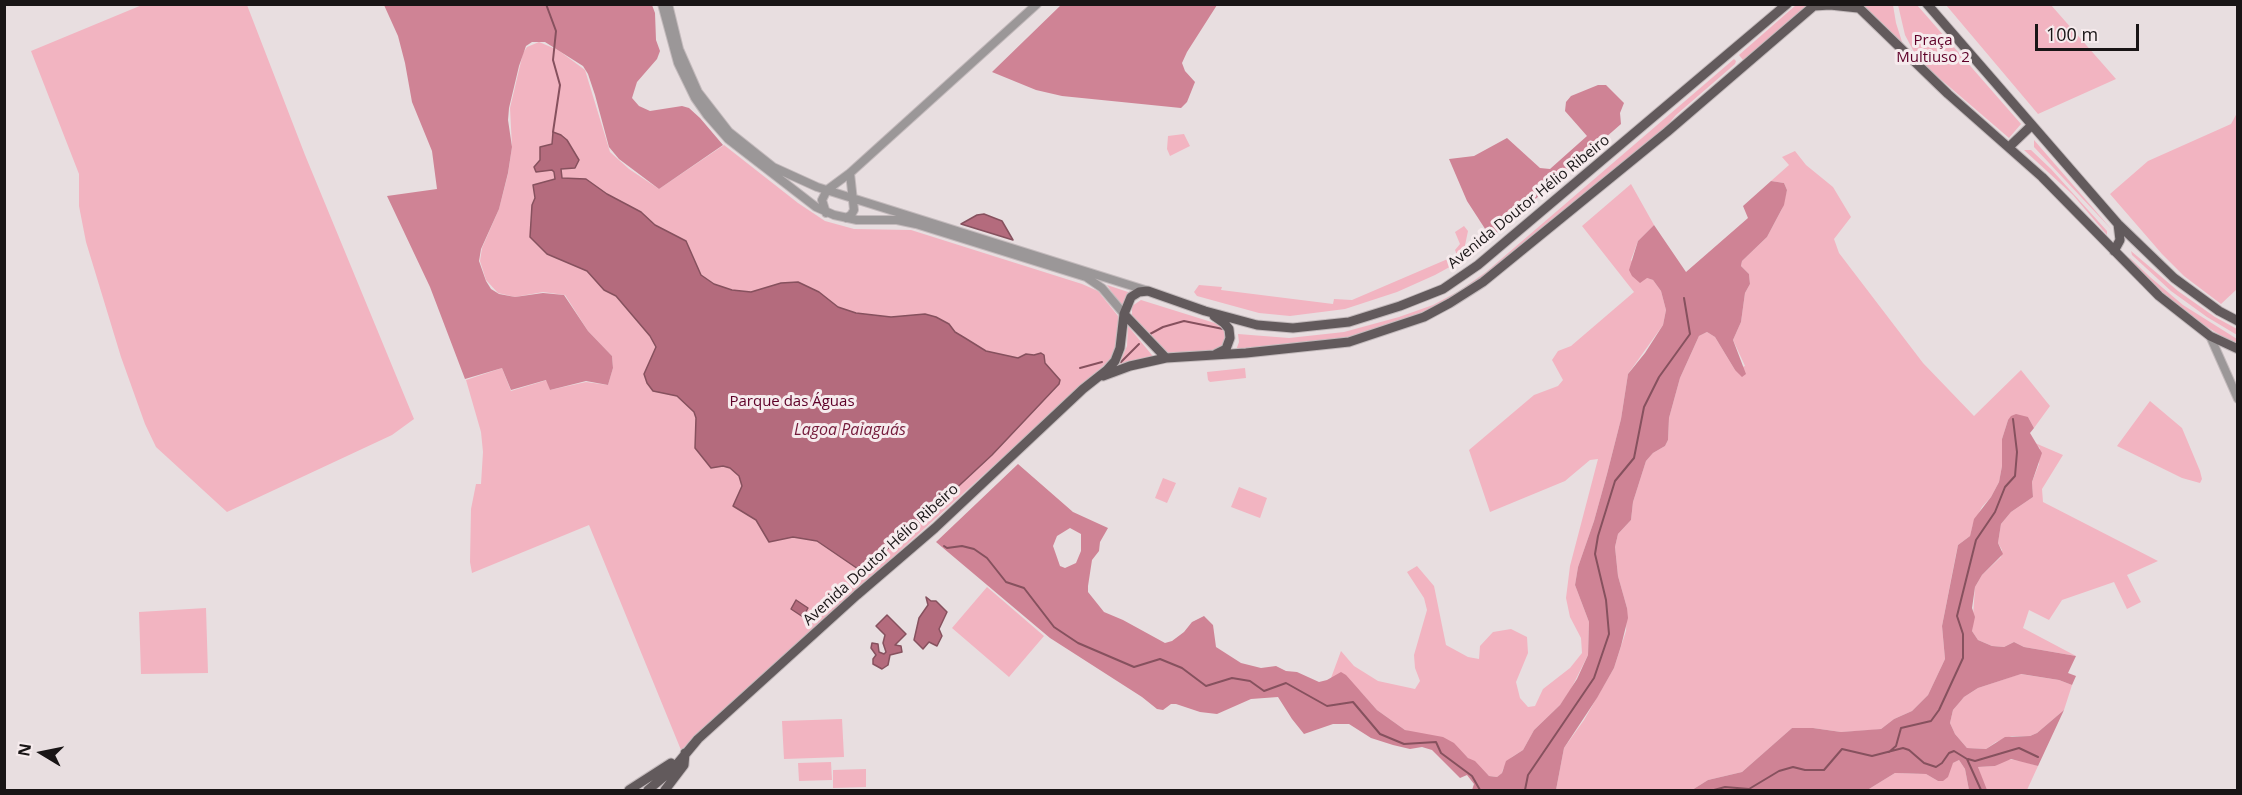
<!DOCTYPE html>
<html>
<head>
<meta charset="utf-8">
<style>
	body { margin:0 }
	#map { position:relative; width:2242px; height:795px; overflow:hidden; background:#e8dee0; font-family:"Open Sans",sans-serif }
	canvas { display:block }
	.frame { position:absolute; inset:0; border:6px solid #191516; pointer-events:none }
	.north { position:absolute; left:12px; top:723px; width:60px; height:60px; -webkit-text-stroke:4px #f6ebed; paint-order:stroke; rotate:280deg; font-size:16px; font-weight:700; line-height:24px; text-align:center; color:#191516 }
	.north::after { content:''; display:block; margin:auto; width:21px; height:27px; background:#191516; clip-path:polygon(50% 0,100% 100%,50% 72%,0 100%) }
	.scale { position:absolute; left:2035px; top:24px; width:104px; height:27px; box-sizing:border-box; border:3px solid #191516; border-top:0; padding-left:8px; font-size:18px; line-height:21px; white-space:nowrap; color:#191516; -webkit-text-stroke:4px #f6ebed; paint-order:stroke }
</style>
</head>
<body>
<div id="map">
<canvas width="2242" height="795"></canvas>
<div class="frame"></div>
<div class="north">N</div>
<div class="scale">100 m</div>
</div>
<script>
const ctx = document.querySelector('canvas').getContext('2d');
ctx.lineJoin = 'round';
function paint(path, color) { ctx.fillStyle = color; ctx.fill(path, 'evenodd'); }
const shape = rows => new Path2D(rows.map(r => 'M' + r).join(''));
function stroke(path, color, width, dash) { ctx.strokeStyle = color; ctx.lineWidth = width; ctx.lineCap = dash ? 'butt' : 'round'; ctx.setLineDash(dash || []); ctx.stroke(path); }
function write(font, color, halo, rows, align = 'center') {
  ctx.font = font + ' "Open Sans",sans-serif'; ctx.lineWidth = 6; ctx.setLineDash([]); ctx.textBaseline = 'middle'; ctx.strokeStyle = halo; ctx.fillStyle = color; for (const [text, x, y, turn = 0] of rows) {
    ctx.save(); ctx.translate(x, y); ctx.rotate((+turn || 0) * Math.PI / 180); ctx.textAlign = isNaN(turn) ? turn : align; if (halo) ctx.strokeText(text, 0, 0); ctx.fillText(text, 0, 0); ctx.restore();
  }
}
paint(shape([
	[142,5,247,5,305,155,414,419,392,435,227,512,156,447,145,424,121,357,86,242,79,206,79,174,31,51],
	[1796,5,1810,5,1743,60,1739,55],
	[1863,5,1893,5,1896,23,1903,45,1900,45],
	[1898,5,1917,5,2021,124,2009,138,1924,65,1915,54,1905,35],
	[1946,5,2051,5,2116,79,2038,114],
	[539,42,558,50,585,70,610,152,629,169,659,189,724,145,798,203,825,221,854,229,911,230,1082,284,1098,291,1118,316,1119,339,1112,358,681,750,589,525,472,573,470,562,471,509,476,484,481,484,483,452,481,432,466,380,502,368,511,391,547,380,550,390,586,382,608,385,613,368,612,356,588,331,565,295,543,292,515,297,498,293,486,280,480,261,482,248,499,209,508,174,512,147,510,108,523,53,527,47],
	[1734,59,1736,61,1735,64,1676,115,1665,128,1452,302,1350,342,1235,353,1239,342,1238,334,1289,338,1344,332,1399,317,1433,305,1459,291,1486,272],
	[2237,113,2237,289,2221,304,2184,276,2162,254,2110,194,2148,161,2231,124],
	[1184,134,1190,146,1170,156,1167,149,1168,136],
	[2034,140,2112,230,2034,147],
	[2024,150,2031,150,2051,169,2107,231,2107,235,2073,195],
	[1795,151,1806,165,1833,187,1851,217,1834,239,1839,253,1923,363,1974,416,2021,370,2050,406,2034,428,2028,417,2008,420,2002,439,2002,466,1999,482,1991,497,1982,507,1973,524,1970,536,1958,545,1956,554,1942,626,1945,659,1928,695,1912,711,1894,719,1881,729,1873,730,1841,732,1813,728,1792,728,1742,772,1708,780,1692,790,1556,790,1564,748,1584,720,1614,668,1626,631,1627,608,1618,576,1615,547,1618,534,1631,520,1633,502,1646,461,1653,453,1665,446,1668,440,1669,418,1680,378,1699,336,1707,332,1715,337,1735,370,1745,366,1733,340,1741,322,1745,293,1750,284,1749,274,1741,266,1742,261,1767,237,1782,209,1787,190,1784,183,1771,181,1789,165,1782,157],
	[1631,184,1654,225,1638,241,1631,260,1647,278,1653,280,1661,291,1666,310,1663,325,1628,374,1621,419,1607,474,1594,521,1578,567,1575,585,1589,622,1588,655,1570,691,1560,705,1534,730,1523,750,1512,757,1503,769,1502,773,1497,777,1489,776,1461,752,1405,730,1377,710,1360,691,1331,678,1341,651,1354,666,1378,681,1415,689,1420,681,1415,668,1414,655,1427,610,1424,598,1407,572,1417,566,1434,586,1446,645,1468,657,1479,659,1480,646,1493,632,1511,629,1527,637,1528,653,1516,682,1520,698,1528,707,1535,706,1543,689,1570,668,1582,653,1581,638,1570,617,1566,598,1570,566,1598,459,1590,460,1565,481,1490,512,1469,450,1534,395,1558,386,1563,380,1552,360,1558,351,1571,346,1634,292,1582,226],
	[1464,226,1468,231,1464,250,1466,258,1435,275,1397,292,1345,309,1290,316,1259,313,1197,296,1194,292,1199,285,1222,287,1221,290,1333,304,1334,299,1352,300,1457,255,1455,250,1460,244,1455,232],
	[2131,251,2178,291,2215,317,2237,329,2237,335,2207,317,2171,291,2132,255],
	[2126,257,2130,258,2150,277,2183,305,2237,339,2237,345,2197,321,2159,290],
	[1107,285,1131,293,1122,307],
	[1141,300,1221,325,1227,330,1224,350,1169,357,1132,315,1132,306],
	[1128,326,1156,360,1118,367,1127,346],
	[1245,368,1246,378,1210,382,1208,380,1207,372],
	[2150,401,2182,428,2200,471,2202,479,2200,483,2182,478,2117,446],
	[2035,443,2063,455,2042,489,2043,502,2158,561,2127,575,2141,602,2127,609,2114,582,2062,600,2049,620,2029,610,2023,628,2076,656,2024,647,2014,642,2004,647,1992,646,1978,640,1972,631,1975,587,1982,575,2001,557,2002,550,1998,543,2001,524,2011,512,2033,497,2032,482,2039,464,2040,448],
	[1163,478,1176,483,1167,503,1155,498],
	[1239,487,1267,498,1260,518,1231,507],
	[987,587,1044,636,1009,677,952,628],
	[206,608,208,673,141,674,139,612],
	[2020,674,2059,680,2072,685,2064,710,2037,733,2030,736,2012,736,1996,742,1986,749,1967,748,1955,734,1950,723,1953,710,1964,697,1978,688],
	[842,719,844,757,784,759,782,721],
	[2007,759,2022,761,2038,766,2027,790,1987,790,1985,788,1978,767,1995,766],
	[1959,760,1965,769,1969,790,1863,790,1869,789,1895,773,1926,774,1938,781,1953,763],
	[831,762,832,780,799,781,798,763],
	[866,769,866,787,833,788,833,770]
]), '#f2b4c1');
paint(shape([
	[384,5,652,5,655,13,656,40,660,51,657,59,637,82,632,98,639,106,650,111,682,106,689,108,700,118,723,145,659,189,619,159,609,147,595,95,588,74,583,66,545,42,532,42,526,46,519,66,509,108,508,120,512,147,508,173,499,209,481,249,479,261,486,281,491,289,499,294,515,297,543,293,564,295,588,331,612,356,613,368,608,385,586,381,550,390,546,380,511,390,502,368,465,379,430,287,387,196,437,189,432,151,412,102,405,63,398,36],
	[1061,5,1217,5,1187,52,1182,63,1185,71,1195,82,1187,102,1181,108,1062,96,1036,90,992,72],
	[1598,85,1606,85,1624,103,1620,113,1621,124,1491,238,1467,201,1449,159,1474,156,1507,138,1540,168,1550,169,1587,136,1565,111,1566,102,1571,96],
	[1771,181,1784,183,1787,190,1784,205,1767,237,1742,261,1741,266,1749,274,1750,284,1745,293,1741,322,1733,340,1746,374,1742,377,1735,370,1715,337,1707,332,1699,336,1680,378,1669,418,1668,440,1665,446,1653,453,1646,461,1633,502,1631,520,1618,534,1615,547,1618,576,1627,608,1628,618,1621,646,1614,668,1597,698,1564,748,1556,790,1472,790,1474,784,1467,775,1460,778,1432,750,1422,747,1410,749,1393,745,1371,738,1349,724,1333,724,1304,734,1292,719,1278,697,1251,699,1217,714,1200,712,1176,704,1171,704,1163,710,1157,709,1142,697,1050,638,936,542,1018,464,1073,512,1108,528,1100,542,1099,551,1092,560,1088,586,1088,592,1104,612,1123,620,1165,643,1172,641,1184,632,1192,622,1204,616,1213,625,1216,647,1241,663,1261,668,1276,666,1286,671,1297,672,1319,682,1327,680,1341,672,1346,675,1377,710,1405,730,1443,737,1454,743,1468,758,1475,761,1489,776,1497,777,1502,773,1506,761,1523,750,1534,730,1560,705,1577,679,1588,655,1589,622,1575,585,1578,567,1594,521,1607,474,1621,419,1628,374,1645,353,1663,325,1666,310,1661,291,1653,280,1647,278,1640,283,1632,276,1629,270,1638,241,1654,225,1686,272,1748,218,1743,206],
	[1070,528,1081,534,1081,551,1076,563,1065,568,1060,566,1053,546,1057,536],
	[2016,414,2028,417,2034,428,2030,433,2042,453,2032,482,2033,497,2011,512,2001,524,1998,543,2003,554,1982,575,1975,587,1972,608,1975,617,1972,631,1978,640,1992,646,2004,647,2014,642,2024,647,2076,656,2068,673,2076,676,2072,685,2059,680,2021,674,1978,688,1964,697,1959,703,1953,710,1950,723,1955,734,1967,748,1986,749,2005,737,2030,736,2037,733,2064,710,2038,766,2011,759,1995,766,1978,767,1987,790,1969,790,1965,769,1959,760,1953,763,1948,777,1943,781,1938,781,1926,774,1895,773,1869,789,1863,790,1692,790,1708,780,1742,772,1792,728,1813,728,1841,732,1881,729,1894,719,1912,711,1928,695,1945,659,1942,626,1958,545,1970,536,1974,519,1991,497,1999,482,2002,466,2002,439,2008,420,2011,416]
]), '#cf8395');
const water = shape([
	[553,132,561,135,567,140,579,160,575,168,561,169,562,178,586,179,607,194,641,212,655,225,686,241,701,275,714,284,732,290,751,292,781,283,798,282,819,292,838,307,856,313,891,317,925,314,936,317,949,324,955,332,965,338,986,351,1018,358,1026,354,1034,355,1041,353,1044,355,1045,363,1060,380,1059,384,992,455,920,522,861,571,817,541,793,537,769,542,756,520,733,506,742,486,739,476,730,468,723,466,711,468,695,448,696,418,694,412,677,396,653,391,647,383,644,374,656,347,650,336,616,296,604,290,587,271,547,254,530,237,532,205,535,198,533,185,555,179,554,172,552,170,536,172,534,167,540,160,540,147,552,144,553,132],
	[984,214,1002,221,1013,240,961,224,977,215,984,214],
	[926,597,931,601,936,601,947,612,939,629,942,636,937,646,929,642,923,649,914,640,919,618,928,605,926,597],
	[796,600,808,608,803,617,791,609,796,600],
	[887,615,906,634,895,645,901,646,902,652,890,655,888,665,882,669,873,664,873,659,876,655,871,648,872,643,878,644,879,652,884,654,886,652,883,643,885,635,876,626,887,615]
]);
paint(water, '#b46b7d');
stroke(water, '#86515e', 1.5);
stroke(shape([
	[546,4,556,31,553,60,560,85,553,132],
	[1150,334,1163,327,1184,321,1223,329],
	[1121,362,1139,344],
	[1080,368,1102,362],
	[944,546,947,548,962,546,974,549,987,558,1006,582,1024,588,1054,627,1078,643,1134,667,1160,659,1182,668,1206,686,1232,678,1250,681,1264,691,1286,683,1327,706,1353,702,1380,734,1404,744,1436,742,1441,753,1472,776,1480,790],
	[1889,752,1896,746,1901,728,1931,721,1939,710,1963,658,1963,634,1957,616,1976,540,1995,512,2005,487,2015,476,2017,452,2013,419],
	[1968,759,1975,761,2019,748,2038,757],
	[1525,790,1528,775,1594,678,1609,634,1606,600,1595,554,1598,536,1615,481,1634,458,1644,407,1659,377,1690,334,1684,298],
	[1714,790,1725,787,1749,789,1779,771,1793,767,1805,770,1824,770,1842,749,1872,756,1903,748,1909,750,1924,763,1936,767,1942,763,1949,753,1954,751,1967,759,1981,790]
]), '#86515e', 2);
const minor = shape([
	[662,4,678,63,695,98,707,115,728,139,816,207,834,215,857,220,897,220,916,224,1086,277,1102,288,1124,314],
	[668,4,679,49,698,92,729,132,773,167,817,187,1145,290],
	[826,213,822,200,827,190,850,173,1037,4],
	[846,218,851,215,854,210,850,173],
	[2210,336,2238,399]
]);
const major = shape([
	[1855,4,1948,94,2042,177,2159,296,2210,336,2238,349],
	[1927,4,2118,224,2174,278,2219,311,2238,321],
	[1814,6,1830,5,1858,8],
	[2009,147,2032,125],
	[2114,251,2120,240,2118,224],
	[1124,314,1166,358],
	[1214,316,1224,323,1229,329,1230,338,1226,349,1216,354],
	[1103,376,1130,366,1166,358,1246,353,1349,342,1424,317,1450,303,1483,282,1667,132,1816,4],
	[629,790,671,763],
	[648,790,673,769,698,739,857,595,935,528,1083,389,1107,370,1115,361,1120,348,1124,314,1131,297,1139,292,1148,291,1205,311,1257,325,1293,328,1349,322,1400,306,1443,289,1478,265,1787,4],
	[665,790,684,765,685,753]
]);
stroke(minor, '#c3babc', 10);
stroke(major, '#c3babc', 11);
stroke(minor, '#9b9798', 8);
stroke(major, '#625a5c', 9);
write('15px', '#5e0028', '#f6ebed', [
	["Praça",1933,41],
	["Multiuso 2",1933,58],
	["Parque das Águas",792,402]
]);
write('15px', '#191516', '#f6ebed', [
	["Avenida Doutor Hélio Ribeiro",1529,202,-39],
	["Avenida Doutor Hélio Ribeiro",881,555,-42]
]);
write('italic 16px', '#741a3a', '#f6ebed', [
	["Lagoa Paiaguás",850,430]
]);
</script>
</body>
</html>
